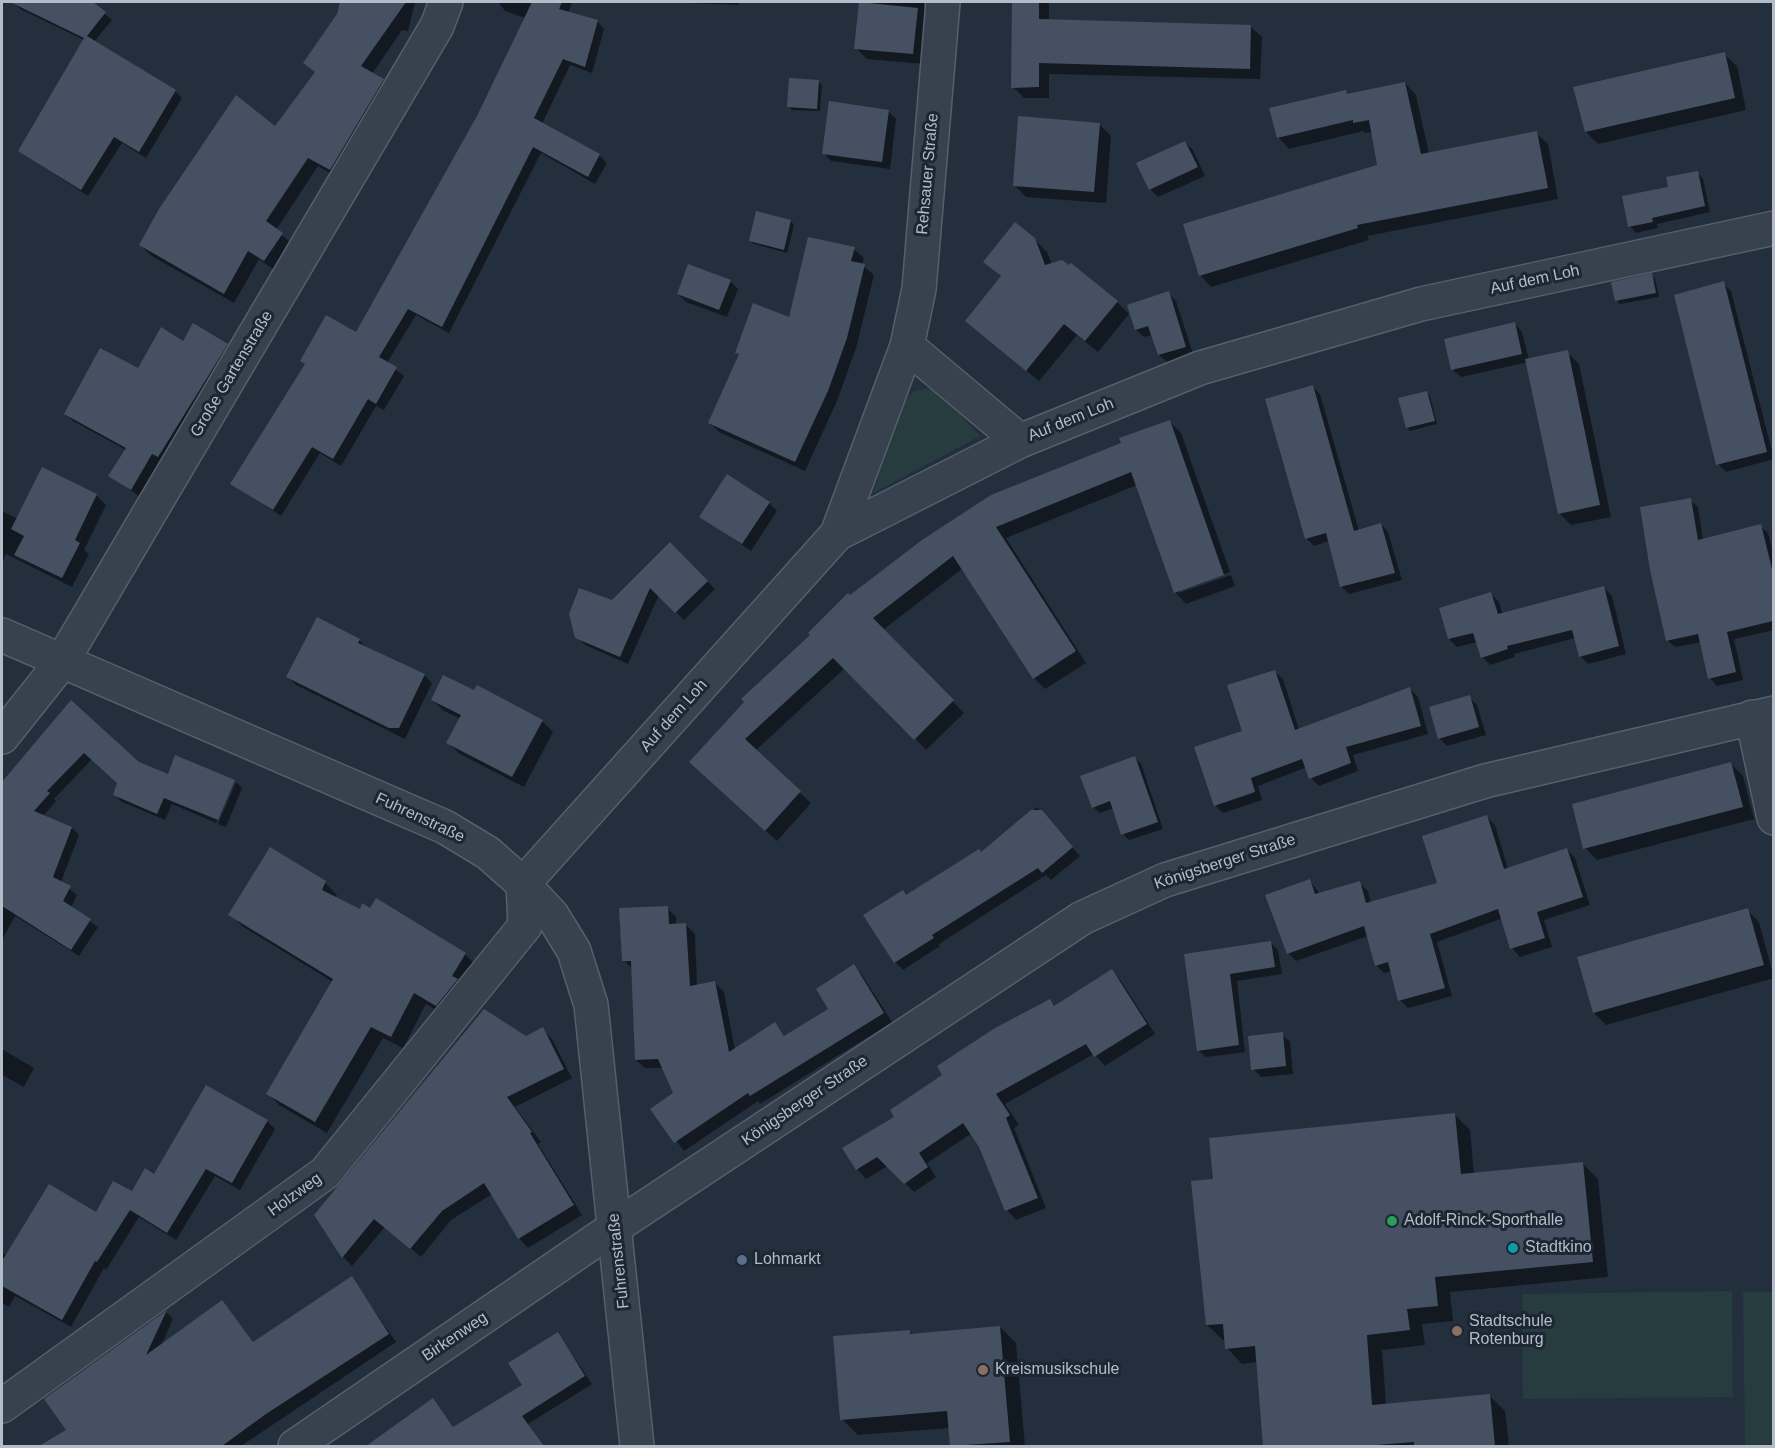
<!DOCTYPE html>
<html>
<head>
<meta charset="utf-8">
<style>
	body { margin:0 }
	#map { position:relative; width:1775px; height:1448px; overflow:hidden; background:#242f3e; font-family:Helvetica,sans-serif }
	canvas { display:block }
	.frame { position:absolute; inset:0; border:3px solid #b4bcc9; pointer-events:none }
</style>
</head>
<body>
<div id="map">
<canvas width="1775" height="1448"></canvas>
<div class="frame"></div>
</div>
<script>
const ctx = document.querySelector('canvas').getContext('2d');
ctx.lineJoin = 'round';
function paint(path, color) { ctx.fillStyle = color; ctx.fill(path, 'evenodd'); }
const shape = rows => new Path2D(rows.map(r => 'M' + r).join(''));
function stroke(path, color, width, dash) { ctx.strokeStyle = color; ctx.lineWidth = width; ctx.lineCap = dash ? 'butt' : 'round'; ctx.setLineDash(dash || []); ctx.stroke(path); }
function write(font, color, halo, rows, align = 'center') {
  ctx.font = font + ' Helvetica,sans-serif'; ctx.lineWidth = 6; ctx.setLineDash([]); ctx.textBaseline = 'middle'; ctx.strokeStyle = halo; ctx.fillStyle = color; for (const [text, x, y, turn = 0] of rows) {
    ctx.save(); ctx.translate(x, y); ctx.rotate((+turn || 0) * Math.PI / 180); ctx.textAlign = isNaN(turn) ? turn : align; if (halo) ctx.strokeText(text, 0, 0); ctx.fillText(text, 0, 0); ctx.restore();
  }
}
paint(shape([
	[931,388,938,391,980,436,873,493,902,404,914,391],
	[1732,1291,1733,1397,1523,1399,1522,1294],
	[1743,1292,1773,1292,1773,1446,1745,1446]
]), '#263c3f');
paint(shape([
	[13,2,90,2,112,20,94,42,175,91,182,98,146,158,122,143,88,196,20,151,84,40,20,9],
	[341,2,415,2,408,31,402,30,372,74,393,90,340,179,318,166,276,230,292,244,274,270,259,259,234,303,150,255,141,245,275,128,316,73,305,63,339,15],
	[498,2,572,2,568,13,597,21,604,29,592,73,570,65,542,124,599,155,607,163,595,184,541,153,449,333,416,315,387,363,404,376,384,410,376,406,341,466,320,453,281,516,232,484,356,334,478,117,525,18,505,11],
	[658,2,739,2,739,5],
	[870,2,924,2,924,16,928,20,923,64,867,59,856,48],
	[1013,2,1049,2,1049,21,1250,26,1262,37,1260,79,1049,74,1049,98,1024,98,1013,87],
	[1724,54,1737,66,1746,110,1598,144,1586,132],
	[818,81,822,85,820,111,792,110,789,106],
	[1405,83,1416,95,1429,154,1536,133,1548,144,1558,199,1367,236,1369,240,1211,287,1200,275,1379,167,1373,132,1365,133,1363,131,1289,149,1278,137,1345,92,1349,95],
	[888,111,896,119,890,169,831,161,823,153],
	[1099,124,1111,136,1106,203,1026,197,1014,185],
	[1185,142,1193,150,1205,176,1158,197,1150,189],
	[1697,172,1703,179,1710,212,1657,224,1658,228,1636,233,1630,226],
	[791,221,794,225,787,253,754,244,750,241],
	[1034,239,1047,252,1052,264,1117,302,1129,314,1098,352,1077,335,1039,381,967,321,1002,278,985,262],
	[854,249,864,258,862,265,874,275,856,348,837,401,805,471,719,432,709,422,740,355,737,352,791,319],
	[1651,275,1655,279,1659,297,1620,304,1617,301],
	[730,281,738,289,727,317,686,302,678,294],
	[1723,283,1731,291,1774,459,1726,472,1718,464],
	[1168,293,1176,301,1193,354,1167,362,1159,355,1153,335,1144,337,1136,330],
	[1515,324,1522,332,1529,360,1567,352,1579,364,1611,517,1571,525,1559,513,1528,362,1461,377,1453,370],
	[184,343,227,345,234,353,166,464,160,460,139,496,110,476,126,450,73,421,66,414],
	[1312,386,1320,394,1359,531,1381,524,1388,532,1402,580,1349,594,1341,586,1329,541,1314,546,1306,538],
	[1427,393,1430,396,1437,424,1410,431,1407,427],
	[1170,422,1181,433,1230,572,1179,590,1179,593,1231,575,1235,586,1186,604,1175,592,1137,485,1006,538,1086,663,1045,689,1034,678,963,568,883,630,964,713,926,750,845,668,755,751,811,803,777,841,702,773,812,635,849,596,1123,444],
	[96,495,106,505,84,550,89,554,72,587,6,554,2,563,2,511,18,519],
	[1690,500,1698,507,1703,540,1760,526,1768,533,1774,555,1774,630,1734,639,1743,680,1717,686,1710,678,1702,642,1675,647,1667,640],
	[769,503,777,511,751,551,701,517],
	[670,544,715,589,684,620,659,595,628,664,585,645,577,637],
	[1604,588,1612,596,1626,654,1588,664,1580,656,1575,638,1514,654,1515,657,1490,665,1482,657,1477,642,1457,647,1449,639,1491,594,1499,602,1503,615],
	[359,640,367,648,424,675,432,683,405,739,296,685,288,677],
	[1275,672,1283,679,1299,730,1410,689,1418,697,1428,734,1353,755,1358,771,1319,786,1311,778,1307,767,1258,786,1262,800,1223,813,1215,805,1244,732],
	[1469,697,1477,705,1486,735,1447,746,1439,738],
	[432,700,542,721,553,732,524,787,460,754,448,743,461,719,444,711],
	[72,702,138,763,169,776,236,782,233,782,216,823,172,804,165,820,122,802,115,795,119,783,92,759,54,799,56,801,43,816,72,828,79,835,61,882,77,895,71,908,98,927,79,956,15,916,2,940,2,785],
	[1135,758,1141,764,1163,829,1129,840,1123,834,1114,808,1100,813,1093,807],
	[1731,764,1743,776,1754,819,1597,860,1585,848],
	[236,782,242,788,226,827,218,824],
	[1037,807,1080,856,1051,880,1046,875,939,944,940,946,903,970,895,962,907,896,982,854],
	[1486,817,1495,825,1508,869,1567,849,1575,858,1590,905,1544,920,1552,947,1520,957,1512,948,1503,918,1437,942,1452,996,1408,1008,1400,1000,1392,971,1384,973,1376,965,1368,936,1296,961,1288,953,1309,880,1320,894,1359,883,1368,891,1371,904,1439,884],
	[325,883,337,895,335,898,360,911,370,910,465,954,477,966,448,1017,426,1004,403,1048,383,1038,327,1133,279,1105,267,1093,333,982,242,926,230,914],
	[667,908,676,917,676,925,686,925,695,934,697,986,715,983,724,992,735,1050,775,1024,786,1037,830,1009,853,966,862,975,892,1022,760,1104,758,1101,684,1151,652,1109,675,1094,664,1068,645,1068,636,1060,633,970,624,960],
	[1747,910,1759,922,1774,978,1606,1025,1594,1013],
	[1271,943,1278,950,1282,974,1237,981,1245,1052,1206,1057,1198,1050,1186,955],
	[1112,971,1121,981,1155,1034,1105,1066,1094,1054,1005,1104,1019,1125,1014,1128,1046,1208,1016,1220,1007,1210,981,1146,972,1133,927,1163,936,1177,914,1192,888,1166,866,1179,857,1169,896,1117,1049,1000,1056,1007],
	[542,1029,552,1039,572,1078,515,1107,541,1142,538,1144,582,1215,528,1248,519,1238,492,1194,451,1220,421,1257,385,1227,352,1266,343,1257,316,1215],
	[1282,1034,1290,1042,1293,1074,1261,1077,1253,1069],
	[2,1049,34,1068,24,1087,2,1075],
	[1454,1114,1470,1130,1474,1174,1582,1163,1598,1179,1608,1277,1450,1292,1453,1321,1422,1324,1425,1345,1382,1350,1386,1405,1490,1396,1505,1411,1509,1446,1264,1446,1258,1362,1242,1364,1227,1348,1226,1340,1223,1340,1207,1325,1214,1180],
	[267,1121,275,1129,240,1190,215,1176,176,1240,139,1217,106,1270,104,1268,71,1327,15,1296,9,1307,2,1303,2,1252,7,1256,96,1215,154,1176],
	[352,1278,396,1342,241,1446,42,1446,68,1430,46,1399,166,1312,173,1319,161,1346,221,1302,254,1343],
	[1000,1327,1016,1343,1025,1446,952,1446,950,1428,858,1435,842,1419,909,1331,913,1335],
	[558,1333,592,1384,528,1424,544,1446,369,1446,433,1400,454,1428,524,1385]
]), '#0007');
paint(shape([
	[10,2,93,2,106,12,87,36,176,90,139,152,114,137,81,190,18,151,84,38],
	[340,2,406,2,361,66,384,79,330,170,308,158,266,221,283,233,264,261,248,251,224,294,139,245,159,209,236,95,275,126,315,72,303,63,337,14],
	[532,2,562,2,559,9,598,20,585,67,563,59,534,118,600,154,588,177,533,147,442,327,408,309,379,357,397,367,376,404,368,399,333,459,312,447,273,510,230,484,305,364,300,361,326,315,356,332,477,116],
	[859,2,918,8,913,54,854,49],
	[1012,2,1039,2,1039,19,1251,25,1250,69,1039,63,1039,87,1011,88],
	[1725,52,1735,98,1585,132,1573,87],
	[789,78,819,80,817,109,787,107],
	[1405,82,1421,154,1537,131,1548,188,1357,225,1358,228,1199,276,1183,224,1377,165,1369,120,1353,123,1353,120,1277,138,1269,108,1346,90,1347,94],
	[829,101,889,110,882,162,822,154],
	[1018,116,1100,123,1094,192,1013,186],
	[1185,141,1198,167,1149,190,1136,163],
	[1698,171,1705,206,1652,218,1653,222,1628,227,1622,196,1668,187,1666,177],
	[756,211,791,220,784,250,749,241],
	[1015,222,1035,238,1045,265,1062,260,1069,265,1071,263,1118,301,1085,341,1064,324,1026,371,965,321,1001,276,983,262],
	[808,237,855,247,851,261,865,264,847,338,828,391,795,462,708,423,739,354,735,353,753,303,789,317],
	[688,264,731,280,719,310,677,294],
	[1652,273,1656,293,1615,301,1611,282],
	[1724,281,1767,452,1716,465,1674,295],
	[1169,291,1186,347,1158,355,1148,326,1135,330,1127,305],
	[1515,322,1522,354,1451,370,1444,339],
	[193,323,228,344,158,457,152,454,131,490,108,476,126,448,64,414,100,348,138,368,161,327,183,341],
	[1568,350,1600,505,1558,514,1525,359],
	[1313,385,1354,531,1381,523,1395,573,1340,587,1326,533,1305,539,1265,399],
	[1427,391,1435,421,1406,428,1398,398],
	[1170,420,1224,575,1174,593,1131,472,996,527,1076,651,1033,679,953,556,873,618,954,700,914,740,833,658,745,739,801,791,765,831,689,762,744,702,741,699,810,635,808,633,848,593,850,595,922,540,991,495,1121,443,1119,438],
	[42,467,97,494,75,540,80,543,62,578,14,555,24,536,11,529],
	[727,474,770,502,742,544,699,517],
	[1691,498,1698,540,1761,524,1773,573,1773,621,1727,632,1736,672,1708,679,1698,634,1666,641,1650,570,1640,507],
	[670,542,708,581,675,613,650,588,620,657,575,638,569,614,579,588,612,600],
	[1604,586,1619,646,1579,657,1572,630,1507,646,1508,649,1481,658,1473,633,1448,639,1439,608,1491,592,1498,614],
	[317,617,360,639,358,643,425,674,399,728,389,728,286,677],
	[1275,670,1295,730,1410,687,1421,726,1346,747,1351,763,1309,779,1302,759,1251,778,1255,792,1214,806,1194,747,1242,731,1227,685],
	[443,675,474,690,477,685,543,720,512,777,446,743,461,715,431,700],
	[1470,695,1479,727,1438,739,1429,707],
	[71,700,139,762,168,774,175,755,235,780,218,820,164,798,157,814,113,795,117,783,84,753,47,791,50,793,34,811,72,827,53,877,71,886,63,901,91,919,71,950,2,906,2,782],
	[1135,756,1158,822,1121,835,1110,801,1092,808,1080,776],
	[1731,762,1743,807,1583,849,1572,804],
	[1031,810,1042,810,1073,847,1042,873,1038,868,932,935,934,938,894,963,863,915,903,890,906,895,979,849,981,852],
	[1487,815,1504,869,1567,848,1583,897,1537,912,1545,938,1510,949,1498,909,1430,934,1445,988,1398,1001,1388,962,1375,966,1364,926,1287,954,1265,895,1310,879,1315,894,1360,881,1366,903,1437,883,1422,836],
	[270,847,326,881,322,890,360,909,362,903,370,908,376,898,466,953,452,976,458,979,436,1006,414,993,391,1037,371,1027,315,1122,266,1094,333,979,228,915],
	[668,906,669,924,686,923,690,986,715,981,729,1052,775,1022,784,1036,828,1009,816,989,854,964,884,1013,750,1096,748,1093,674,1143,650,1109,673,1093,658,1059,635,1060,631,961,622,961,619,908],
	[1748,908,1764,965,1593,1013,1577,957],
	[1271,941,1275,967,1230,974,1239,1045,1197,1051,1184,954],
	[1112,969,1147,1024,1094,1057,1086,1044,996,1094,1010,1115,1006,1118,1038,1198,1005,1211,979,1147,963,1123,919,1153,928,1167,904,1184,877,1157,856,1170,842,1148,894,1117,890,1110,942,1075,937,1066,995,1028,1050,999,1054,1006],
	[484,1009,526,1036,543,1027,564,1069,507,1097,532,1132,530,1133,574,1205,518,1239,484,1183,442,1211,410,1249,374,1219,342,1258,314,1215],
	[1283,1032,1286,1066,1251,1070,1248,1036],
	[206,1085,268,1120,232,1183,206,1169,167,1233,130,1210,97,1262,95,1261,62,1320,2,1286,2,1261,49,1184,96,1212,113,1181,132,1191,145,1168,154,1174],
	[1455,1113,1461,1174,1583,1162,1593,1262,1435,1277,1438,1306,1407,1309,1410,1330,1367,1335,1372,1405,1490,1394,1495,1446,1414,1446,1414,1442,1362,1446,1263,1446,1255,1346,1225,1349,1223,1324,1206,1325,1191,1181,1213,1179,1209,1138],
	[352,1276,389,1334,266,1414,222,1446,39,1446,66,1430,44,1399,167,1310,146,1355,222,1300,253,1342],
	[1000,1326,1010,1442,950,1446,947,1411,840,1420,833,1336,910,1330,910,1334],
	[558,1332,585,1376,522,1416,544,1446,366,1446,433,1398,453,1427,522,1385,508,1363]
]), '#455162');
const minor = shape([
	[907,346,1020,441],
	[837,534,907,346,919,289,943,2],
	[2,635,445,827,488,853,523,884,552,915,574,951,591,1005,637,1446],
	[1752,717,1774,818],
	[2,737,61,663,437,26,446,2],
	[2,1406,325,1173,525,926,523,884,837,534,1020,441,1200,368,1421,304,1774,228],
	[295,1446,615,1227,1082,918,1165,880,1485,781,1774,713]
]);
stroke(minor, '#565f6c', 36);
stroke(minor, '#38414e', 33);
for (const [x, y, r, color] of [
	[1392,1221,6,"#2e9e5b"],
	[1513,1248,6,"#0f9aa8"],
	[742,1260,6,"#5c6f8a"],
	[1457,1331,6,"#8d6e63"],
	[983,1370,6,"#8d6e63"]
]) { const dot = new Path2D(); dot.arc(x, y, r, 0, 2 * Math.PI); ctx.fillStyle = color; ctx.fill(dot); stroke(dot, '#1d2633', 2); }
write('16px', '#b4bcc9', '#1d2633', [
	["Rehsauer Straße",928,174,-85],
	["Auf dem Loh",1535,280,-12],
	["Große Gartenstraße",232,374,-59],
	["Auf dem Loh",1071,420,-22],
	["Auf dem Loh",674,716,-48],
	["Fuhrenstraße",420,818,25],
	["Königsberger Straße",1225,862,-18],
	["Königsberger Straße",805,1101,-34],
	["Holzweg",295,1195,-36],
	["Fuhrenstraße",619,1261,-96],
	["Birkenweg",455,1337,-34]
]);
write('16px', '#b4bcc9', '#1d2633', [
	["Adolf-Rinck-Sporthalle",1404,1221],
	["Stadtkino",1525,1248],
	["Lohmarkt",754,1260],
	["Stadtschule",1469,1322],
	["Rotenburg",1469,1340],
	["Kreismusikschule",995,1370]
], 'left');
</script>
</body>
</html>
